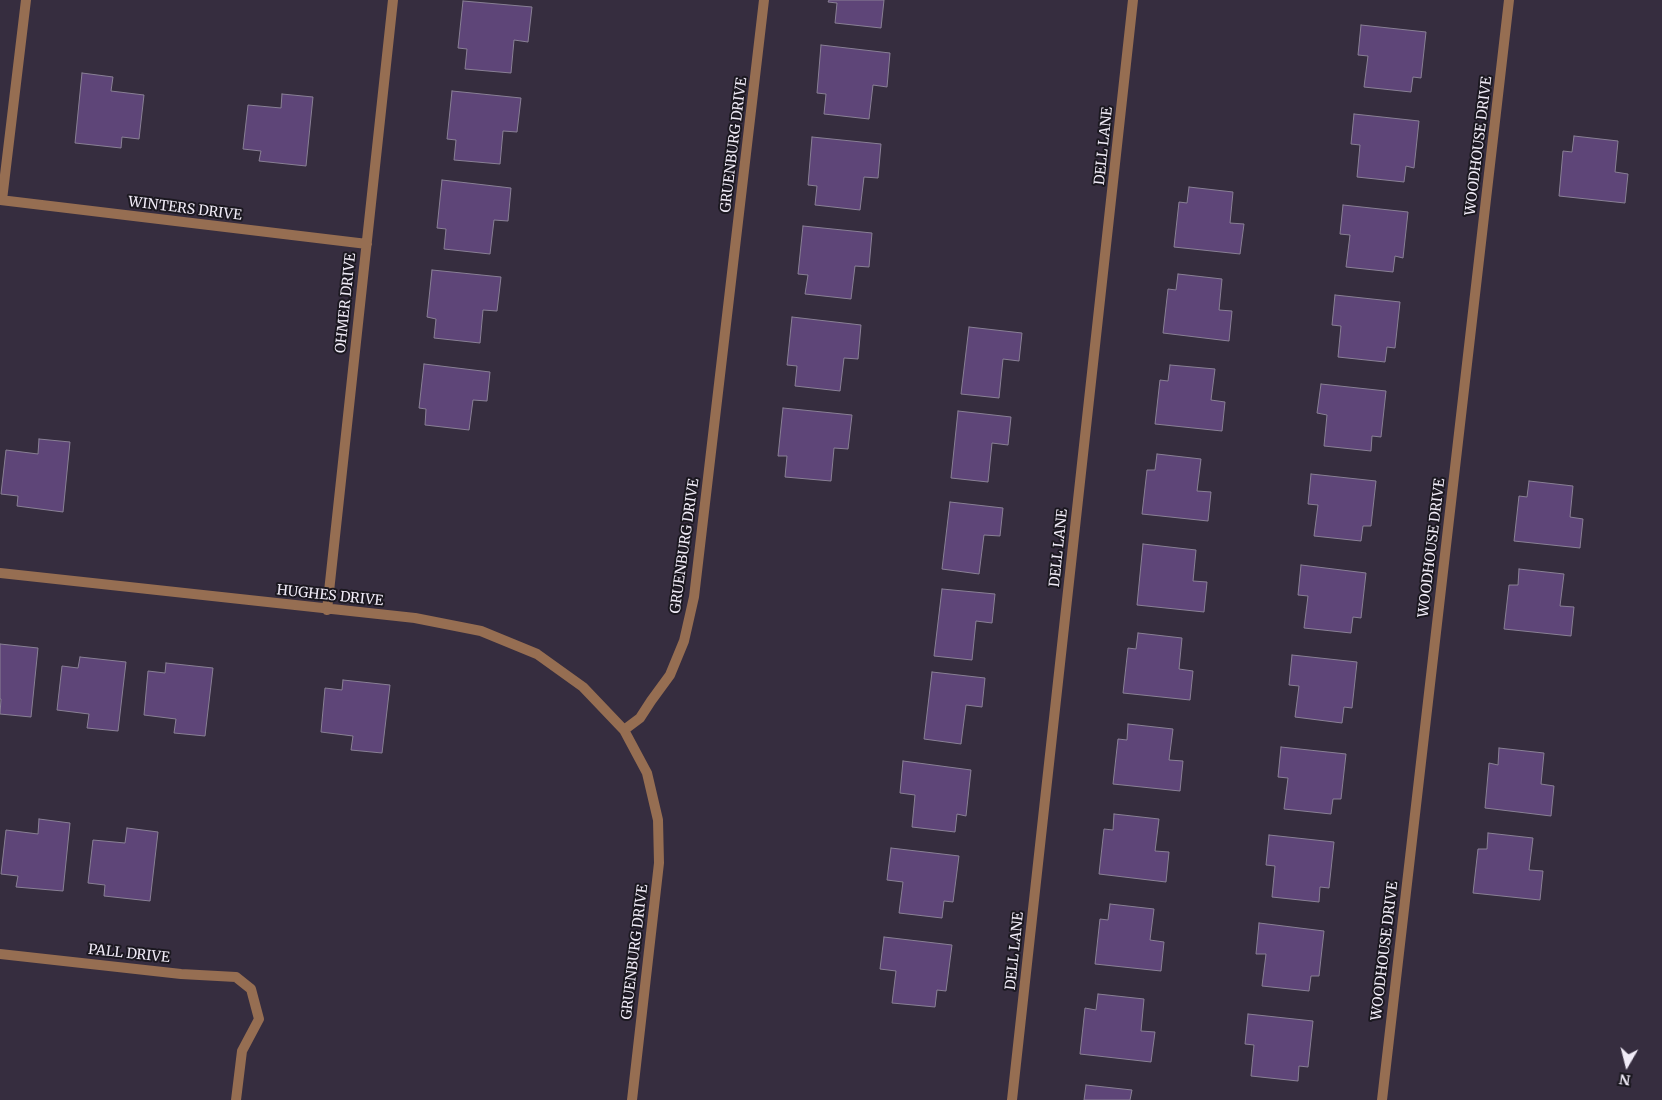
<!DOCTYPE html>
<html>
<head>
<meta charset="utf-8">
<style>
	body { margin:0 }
	#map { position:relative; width:1662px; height:1100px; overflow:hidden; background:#362d3f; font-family:Merriweather,serif }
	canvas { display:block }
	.north { position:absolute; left:1602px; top:1040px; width:50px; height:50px; -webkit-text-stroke:4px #1b1820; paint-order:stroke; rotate:188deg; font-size:14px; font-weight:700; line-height:20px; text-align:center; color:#f0ebf7 }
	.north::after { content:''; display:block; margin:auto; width:18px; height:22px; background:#f0ebf7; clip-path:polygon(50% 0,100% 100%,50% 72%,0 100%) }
</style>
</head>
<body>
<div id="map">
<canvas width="1662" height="1100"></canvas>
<div class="north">N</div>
</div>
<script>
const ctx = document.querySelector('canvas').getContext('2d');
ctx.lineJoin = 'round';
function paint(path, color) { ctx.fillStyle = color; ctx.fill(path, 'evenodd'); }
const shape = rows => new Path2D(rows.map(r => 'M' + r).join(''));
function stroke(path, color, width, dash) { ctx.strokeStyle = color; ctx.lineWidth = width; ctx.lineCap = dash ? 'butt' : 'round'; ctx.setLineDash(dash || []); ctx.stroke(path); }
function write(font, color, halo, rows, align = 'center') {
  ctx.font = font + ' Merriweather,serif'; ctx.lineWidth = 4; ctx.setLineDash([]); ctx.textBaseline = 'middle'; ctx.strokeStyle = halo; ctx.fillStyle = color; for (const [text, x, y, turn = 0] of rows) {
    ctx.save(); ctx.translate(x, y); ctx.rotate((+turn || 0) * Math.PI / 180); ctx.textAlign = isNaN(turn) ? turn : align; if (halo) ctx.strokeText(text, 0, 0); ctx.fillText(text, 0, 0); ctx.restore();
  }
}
const building = shape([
	[829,0,884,0,881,28,835,23,837,3,828,2,829,0],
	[463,1,532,7,528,42,514,40,511,73,465,69,467,49,458,48,463,1],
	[1361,25,1426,32,1421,78,1413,77,1411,92,1364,87,1368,56,1358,55,1361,25],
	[821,45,890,53,887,87,873,85,869,119,824,114,826,94,817,93,821,45],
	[82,73,113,77,111,91,144,95,139,139,122,137,121,148,75,143,82,73],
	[452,91,521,98,517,132,503,131,500,164,454,160,456,140,447,139,452,91],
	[282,94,313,97,306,166,259,161,261,151,243,149,248,105,281,108,282,94],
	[1354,114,1419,121,1414,168,1406,166,1404,182,1357,177,1360,145,1351,144,1354,114],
	[1574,136,1618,141,1615,172,1628,174,1625,203,1559,196,1563,151,1572,152,1574,136],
	[812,137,881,144,878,178,864,177,860,210,815,205,817,186,808,185,812,137],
	[442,180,511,188,508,221,494,220,490,254,444,249,446,229,437,228,442,180],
	[1189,187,1233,192,1230,223,1244,224,1240,254,1174,247,1179,202,1187,203,1189,187],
	[1343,205,1408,212,1403,258,1395,256,1393,272,1346,267,1350,235,1340,234,1343,205],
	[803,226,872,233,869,267,855,266,851,299,805,294,808,275,798,274,803,226],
	[432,270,501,277,497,311,483,310,480,343,434,338,436,319,427,317,432,270],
	[1178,274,1222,279,1219,310,1232,311,1229,341,1163,333,1168,289,1176,290,1178,274],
	[1335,295,1400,302,1395,348,1387,347,1385,362,1338,357,1341,326,1332,325,1335,295],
	[792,317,861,325,858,359,844,358,840,391,795,386,797,366,787,365,792,317],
	[969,327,1022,333,1019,361,1003,359,999,398,961,394,969,327],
	[424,364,490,372,487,401,473,400,469,430,425,425,426,409,419,408,424,364],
	[1170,365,1215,369,1211,400,1225,402,1222,431,1155,424,1160,380,1168,381,1170,365],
	[1321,384,1386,391,1381,437,1372,436,1371,451,1324,446,1327,415,1317,413,1321,384],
	[783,408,852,415,848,449,834,448,831,481,785,477,787,456,778,456,783,408],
	[958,411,1011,417,1008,445,992,443,988,482,951,478,958,411],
	[39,439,70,442,63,512,17,506,18,496,1,494,6,450,38,454,39,439],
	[1157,454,1201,459,1197,491,1211,492,1208,521,1142,514,1147,470,1155,470,1157,454],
	[1311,474,1376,481,1371,526,1363,526,1361,541,1314,536,1318,505,1308,504,1311,474],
	[1529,481,1573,486,1570,517,1583,519,1580,548,1514,541,1519,496,1527,497,1529,481],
	[950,502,1003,508,1000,536,984,535,979,574,942,569,950,502],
	[1143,544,1196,550,1193,581,1207,582,1204,612,1137,605,1143,544],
	[1301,565,1366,573,1361,618,1353,617,1351,633,1304,628,1308,596,1298,595,1301,565],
	[1519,569,1564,574,1560,606,1574,607,1571,636,1504,629,1509,585,1518,585,1519,569],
	[942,589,995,594,992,623,976,621,972,660,934,656,942,589],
	[1138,633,1182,638,1179,669,1193,671,1190,700,1123,693,1128,648,1136,649,1138,633],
	[0,644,38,648,31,717,0,714,1,699,0,699,0,644],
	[1292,655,1357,662,1352,708,1344,707,1342,723,1295,717,1299,686,1289,685,1292,655],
	[80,657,126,662,118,731,87,728,89,714,57,710,62,666,78,668,80,657],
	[166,663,213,668,205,736,174,733,176,719,144,715,148,671,165,673,166,663],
	[932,672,985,678,982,707,966,705,961,744,924,739,932,672],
	[343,680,390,685,382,753,351,750,353,736,321,732,325,688,342,690,343,680],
	[1128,724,1173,729,1169,760,1183,761,1180,791,1113,784,1118,739,1127,740,1128,724],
	[1281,747,1346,754,1341,799,1333,799,1331,814,1284,809,1288,778,1278,777,1281,747],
	[1499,748,1544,753,1541,784,1554,786,1551,816,1485,808,1489,763,1498,765,1499,748],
	[903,761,971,770,966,816,957,814,955,832,912,827,915,795,900,793,903,761],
	[1114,814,1159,819,1155,851,1169,852,1166,882,1099,874,1104,829,1113,830,1114,814],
	[39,819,70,823,63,891,16,887,18,876,1,874,6,830,38,834,39,819],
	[127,828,158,832,150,901,104,896,105,885,88,883,93,840,125,843,127,828],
	[1488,833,1533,838,1529,870,1543,871,1540,900,1473,893,1478,849,1487,849,1488,833],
	[1269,835,1334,842,1329,888,1320,887,1319,902,1272,897,1275,866,1266,865,1269,835],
	[891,848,959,856,953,902,944,901,942,918,899,913,903,882,887,880,891,848],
	[1110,904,1154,909,1150,940,1164,942,1161,971,1095,964,1100,919,1108,920,1110,904],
	[1259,923,1324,931,1319,976,1311,976,1309,991,1262,986,1266,954,1256,954,1259,923],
	[884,937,952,945,946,991,937,990,935,1007,892,1003,896,971,880,969,884,937],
	[1098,994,1144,999,1141,1031,1155,1032,1151,1062,1080,1054,1085,1008,1096,1010,1098,994],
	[1248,1014,1313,1021,1308,1067,1299,1066,1298,1081,1251,1076,1254,1045,1245,1044,1248,1014],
	[1086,1085,1132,1090,1130,1100,1084,1100,1086,1085]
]);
paint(building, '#5e4578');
stroke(building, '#898095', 1);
stroke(shape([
	[0,200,367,244],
	[2,200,26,0],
	[0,573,415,618,481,631,537,654,583,687,624,730,647,773,658,820,659,863,632,1100],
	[327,610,393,0],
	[624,730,640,718,651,701,670,675,684,641,694,597,764,0],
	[0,954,181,974,236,977,251,989,259,1019,242,1051,236,1100],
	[1012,1100,1133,0],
	[1382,1100,1509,0]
]), '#966e52', 10);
write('14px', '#f0ebf7', '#1b1820', [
	["GRUENBURG DRIVE",734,145,-83],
	["DELL LANE",1104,146,-84],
	["WOODHOUSE DRIVE",1479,146,-83],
	["WINTERS DRIVE",185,209,7],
	["OHMER DRIVE",346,303,-84],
	["GRUENBURG DRIVE",685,546,-82],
	["DELL LANE",1059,548,-84],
	["WOODHOUSE DRIVE",1432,548,-83],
	["HUGHES DRIVE",330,596,6],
	["DELL LANE",1015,951,-84],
	["WOODHOUSE DRIVE",1385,951,-83],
	["GRUENBURG DRIVE",635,952,-83],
	["PALL DRIVE",129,954,6]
]);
</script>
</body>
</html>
